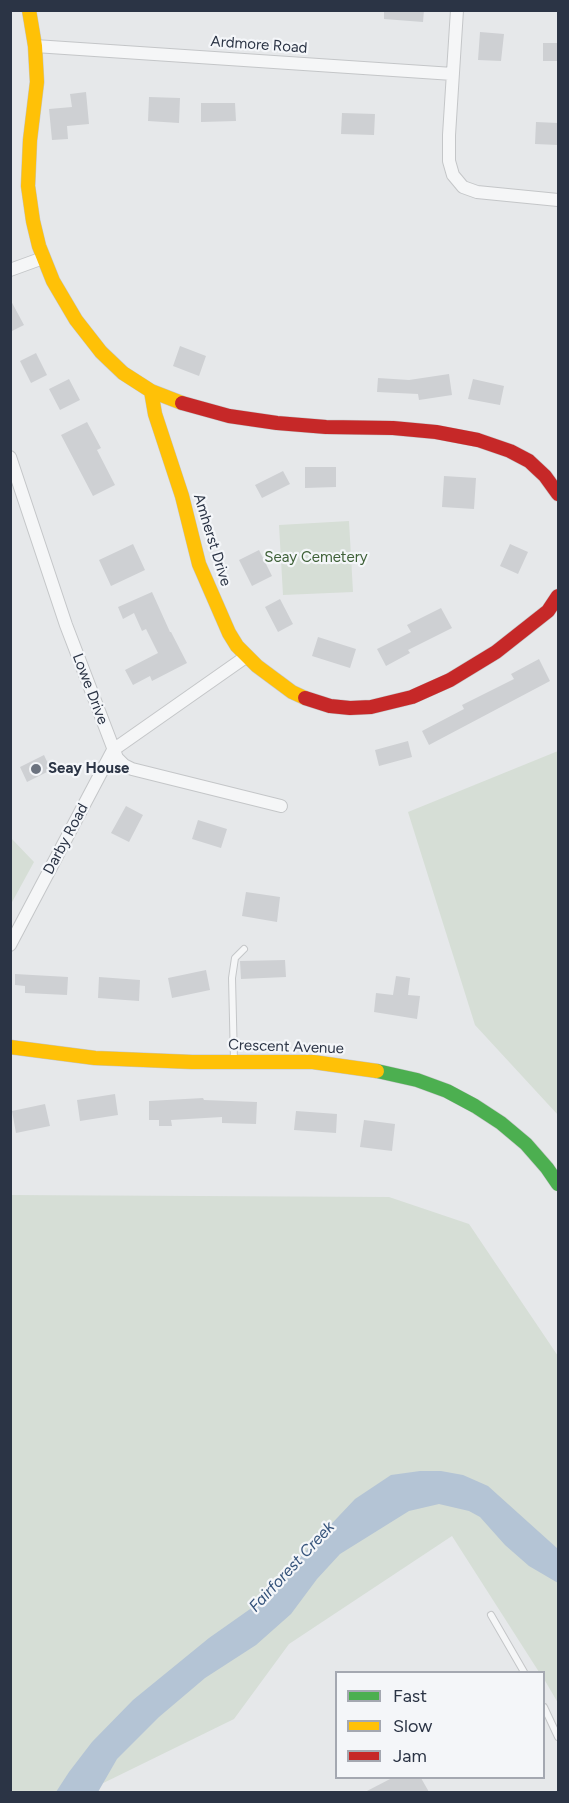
<!DOCTYPE html>
<html>
<head>
<meta charset="utf-8">
<style>
	body { margin:0 }
	#map { position:relative; width:569px; height:1803px; overflow:hidden; background:#e6e8ea; font-family:Figtree,sans-serif }
	canvas { display:block }
	.frame { position:absolute; inset:0; border:12px solid #2b3445; pointer-events:none }
	.legend { position:absolute; left:335px; top:1671px; width:210px; height:108px; box-sizing:border-box; background:#f4f6f9; border:2px solid #a4a8b1; margin:0; padding:8px 10px; list-style:none; font-size:18px; color:#2b3445 }
	.legend li { display:flex; align-items:center; gap:12px; height:30px }
	.legend b { width:30px; border:2px solid #a4a8b1 }
</style>
</head>
<body>
<div id="map">
<canvas width="569" height="1803"></canvas>
<div class="frame"></div>
<ul class="legend">
<li><b style="height:8px;background:#4caf50"></b>Fast</li>
<li><b style="height:8px;background:#ffc107"></b>Slow</li>
<li><b style="height:8px;background:#c62828"></b>Jam</li>
</ul>
</div>
<script>
const ctx = document.querySelector('canvas').getContext('2d');
ctx.lineJoin = 'round';
function paint(path, color) { ctx.fillStyle = color; ctx.fill(path, 'evenodd'); }
const shape = rows => new Path2D(rows.map(r => 'M' + r).join(''));
function stroke(path, color, width, dash) { ctx.strokeStyle = color; ctx.lineWidth = width; ctx.lineCap = dash ? 'butt' : 'round'; ctx.setLineDash(dash || []); ctx.stroke(path); }
function write(font, color, halo, rows, align = 'center') {
  ctx.font = font + ' Figtree,sans-serif'; ctx.lineWidth = 4.5; ctx.setLineDash([]); ctx.textBaseline = 'middle'; ctx.strokeStyle = halo; ctx.fillStyle = color; for (const [text, x, y, turn = 0] of rows) {
    ctx.save(); ctx.translate(x, y); ctx.rotate((+turn || 0) * Math.PI / 180); ctx.textAlign = isNaN(turn) ? turn : align; if (halo) ctx.strokeText(text, 0, 0); ctx.fillText(text, 0, 0); ctx.restore();
  }
}
paint(shape([
	[349,521,353,592,283,595,279,525],
	[558,751,558,1115,475,1025,408,812],
	[11,838,34,862,11,904],
	[11,1195,389,1197,469,1224,558,1356,558,1703,544,1679,544,1672,539,1672,452,1536,289,1644,234,1719,85,1792,11,1792]
]), '#d6ded6');
paint(shape([
	[420,1471,441,1471,463,1475,488,1486,558,1549,558,1583,529,1566,505,1545,480,1517,469,1511,439,1504,409,1511,340,1554,317,1579,291,1614,256,1645,205,1678,159,1717,117,1759,98,1792,56,1792,69,1772,92,1742,133,1700,209,1638,253,1607,355,1499,391,1475]
]), '#b4c4d5');
paint(shape([
	[384,10,424,10,423,22,384,19],
	[480,32,504,34,501,61,478,60],
	[543,43,558,43,558,61,543,61],
	[86,92,89,124,67,126,68,139,52,140,49,109,72,107,70,94],
	[149,97,180,98,179,123,148,121],
	[201,103,235,103,236,121,201,122],
	[342,113,375,114,374,135,341,134],
	[536,122,558,123,558,145,535,144],
	[10,299,24,325,10,332],
	[180,346,206,356,199,376,173,366],
	[36,353,47,375,31,383,20,361],
	[449,374,452,395,419,400,418,394,377,392,378,378,409,380],
	[69,379,80,400,60,410,49,389],
	[473,379,504,386,500,405,468,399],
	[87,422,101,448,97,450,115,485,93,496,61,435],
	[305,467,336,467,336,487,305,488],
	[283,471,290,484,262,498,255,485],
	[444,476,476,478,474,509,442,507],
	[133,544,145,570,111,586,99,560],
	[510,544,528,552,518,574,500,566],
	[259,550,272,576,252,586,239,560],
	[152,592,170,632,171,632,187,663,152,681,150,676,133,685,125,670,158,653,146,629,142,631,134,613,123,619,118,607],
	[280,599,293,624,278,632,265,607],
	[441,608,452,628,408,650,410,653,386,666,377,649,411,632,407,625],
	[318,637,356,649,350,668,312,656],
	[539,659,550,681,429,745,422,731,464,709,462,705,514,679,511,674],
	[408,741,412,757,379,766,375,750],
	[44,755,51,770,27,782,20,767],
	[126,806,143,815,129,842,111,833],
	[198,820,227,829,221,848,192,839],
	[246,892,280,897,277,922,242,916],
	[285,960,286,977,241,979,240,961],
	[206,970,210,990,172,998,168,978],
	[15,974,68,977,67,995,25,993,25,986,15,985],
	[396,976,410,978,408,995,420,996,417,1019,374,1012,376,993,393,995],
	[99,977,140,980,139,1001,98,998],
	[115,1094,118,1115,80,1121,77,1100],
	[203,1098,204,1100,257,1102,256,1124,222,1123,222,1117,171,1120,172,1126,159,1126,159,1120,149,1120,149,1101],
	[45,1104,50,1126,16,1133,12,1111],
	[296,1111,337,1114,336,1133,294,1130],
	[364,1120,395,1124,392,1151,360,1147],
	[392,1778,421,1778,429,1792,365,1792]
]), '#ced0d3');
const lane = shape([
	[234,1061,232,978,235,958,244,949],
	[491,1615,524,1672],
	[544,1707,558,1737]
]);
const street = shape([
	[457,10,449,135,449,161,453,175,463,187,477,192,558,200],
	[35,46,453,74],
	[10,270,43,258],
	[10,457,66,625,117,758,124,765,132,769,281,806],
	[10,945,113,750,247,656]
]);
const fast = shape([
	[377,1071,417,1080,447,1091,475,1106,501,1123,526,1144,547,1168,558,1184]
]);
const slow = shape([
	[29,10,35,46,37,82,30,140,28,186,33,221,39,246,53,281,76,320,101,352,123,373,151,391,182,403],
	[151,391,155,414,182,496,199,564,229,633,237,646,257,666,292,692,305,698],
	[10,1047,95,1058,192,1062,313,1062,377,1071]
]);
const jam = shape([
	[182,403,229,416,277,423,326,427,393,428,436,432,478,440,510,451,529,461,545,476,558,494],
	[305,698,330,706,350,708,371,707,412,697,450,680,496,652,548,611,558,596]
]);
stroke(lane, '#c4c6c8', 8);
stroke(street, '#c4c6c8', 14);
stroke(fast, '#c4c6c8', 15);
stroke(slow, '#c4c6c8', 15);
stroke(jam, '#c4c6c8', 15);
stroke(lane, '#f5f6f7', 6);
stroke(street, '#f5f6f7', 12);
stroke(fast, '#4caf50', 14);
stroke(slow, '#ffc107', 14);
stroke(jam, '#c62828', 14);
for (const [x, y, r, color] of [
	[36,769,6,"#6c737f"]
]) { const dot = new Path2D(); dot.arc(x, y, r, 0, 2 * Math.PI); ctx.fillStyle = color; ctx.fill(dot); stroke(dot, '#f4f6f9', 2); }
write('15px', '#2b3445', '#f4f6f9', [
	["Ardmore Road",259,45,4],
	["Amherst Drive",212,540,73],
	["Lowe Drive",90,689,69],
	["Darby Road",66,839,-62],
	["Crescent Avenue",286,1047,2]
]);
write('15px', '#3f6138', '#f4f6f9', [
	["Seay Cemetery",316,558]
]);
write('bold 15px', '#2b3445', '#f4f6f9', [
	["Seay House",48,769]
], 'left');
write('italic 16px', '#34527a', '#f4f6f9', [
	["Fairforest Creek",292,1567,-47]
]);
</script>
</body>
</html>
